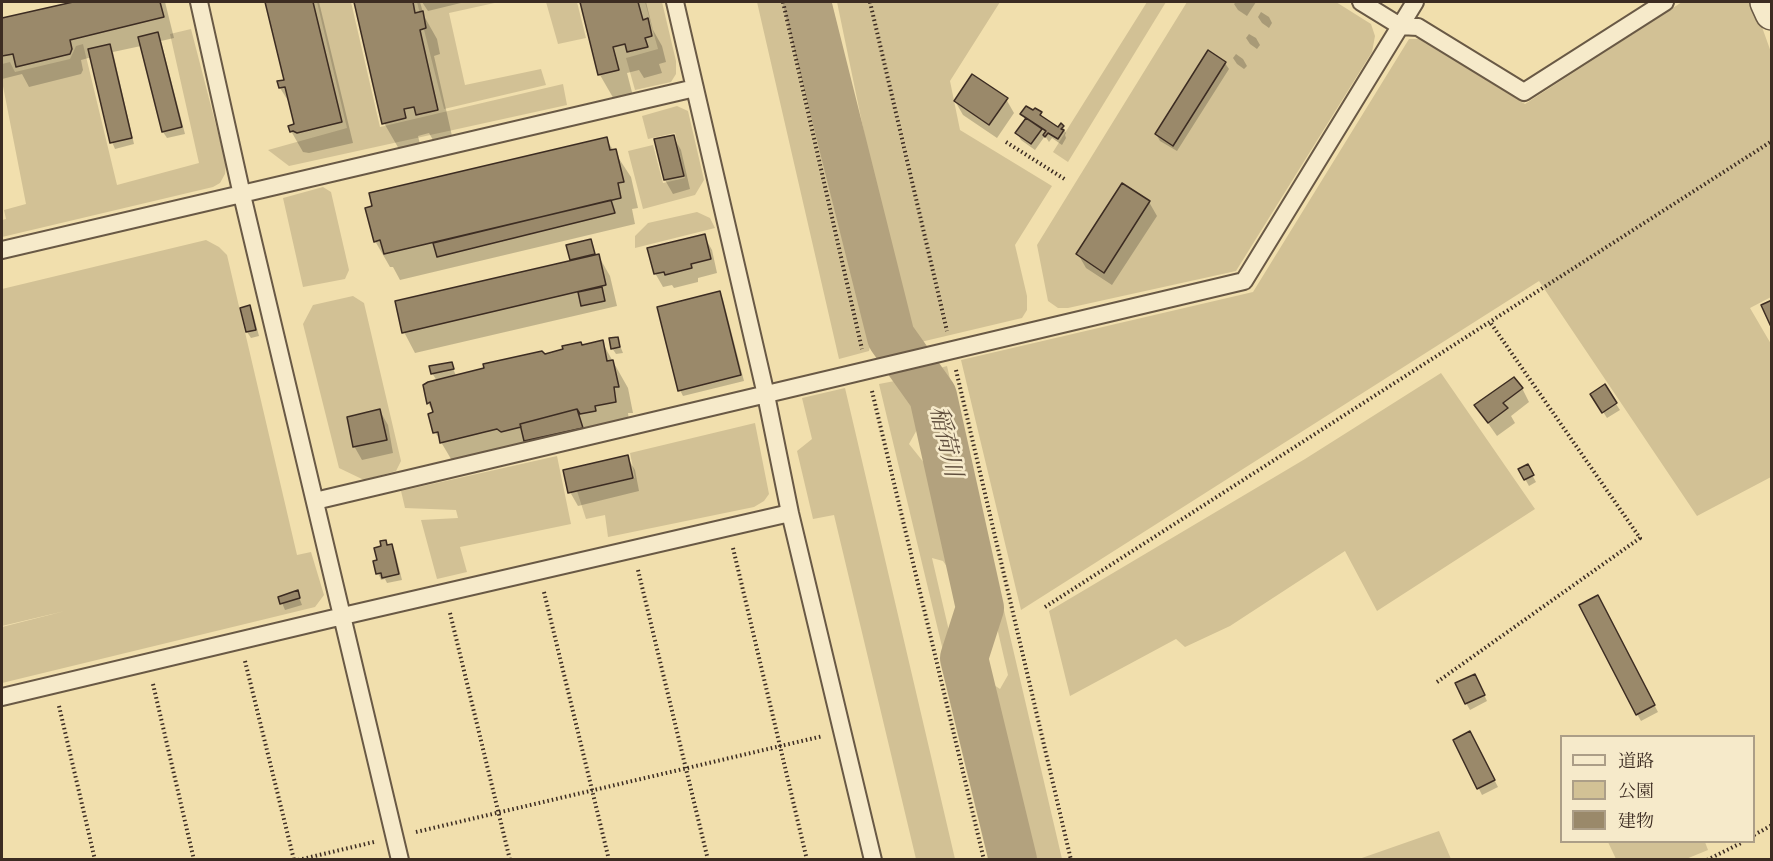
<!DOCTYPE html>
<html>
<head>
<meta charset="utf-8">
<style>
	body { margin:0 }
	#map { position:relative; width:1773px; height:861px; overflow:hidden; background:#f1dfad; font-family:Vollkorn,"Noto Serif JP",serif }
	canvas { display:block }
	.frame { position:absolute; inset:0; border:3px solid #3c2c22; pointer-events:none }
	.legend { position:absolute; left:1560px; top:735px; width:195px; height:108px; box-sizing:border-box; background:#f6eaca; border:2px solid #ac9e87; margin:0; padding:8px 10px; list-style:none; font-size:18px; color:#3c2c22 }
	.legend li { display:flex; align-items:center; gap:12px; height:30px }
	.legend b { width:30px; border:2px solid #ac9e87 }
</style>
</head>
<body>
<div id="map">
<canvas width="1773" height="861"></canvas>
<div class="frame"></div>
<ul class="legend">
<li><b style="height:8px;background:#f6eaca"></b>道路</li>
<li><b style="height:16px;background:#d2c195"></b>公園</li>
<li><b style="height:16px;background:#9a896a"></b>建物</li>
</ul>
</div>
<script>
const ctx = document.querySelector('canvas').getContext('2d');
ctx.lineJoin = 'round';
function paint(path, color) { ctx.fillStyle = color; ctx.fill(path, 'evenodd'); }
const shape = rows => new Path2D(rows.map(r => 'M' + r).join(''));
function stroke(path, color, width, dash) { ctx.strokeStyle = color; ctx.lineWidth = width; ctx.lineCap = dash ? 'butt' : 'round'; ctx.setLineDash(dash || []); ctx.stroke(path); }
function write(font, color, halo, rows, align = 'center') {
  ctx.font = font + ' Vollkorn,"Noto Serif JP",serif'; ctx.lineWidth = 5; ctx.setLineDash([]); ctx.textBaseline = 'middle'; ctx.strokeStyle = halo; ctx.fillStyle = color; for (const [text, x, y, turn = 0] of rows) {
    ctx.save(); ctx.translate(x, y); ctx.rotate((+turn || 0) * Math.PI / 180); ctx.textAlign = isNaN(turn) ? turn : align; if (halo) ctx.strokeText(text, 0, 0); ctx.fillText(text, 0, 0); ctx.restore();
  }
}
paint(shape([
	[317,2,351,2,380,127,563,84,567,105,289,166,268,150,347,128],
	[417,2,499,2,449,13,465,85,541,69,546,85,444,109],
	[546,2,577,2,586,38,558,44],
	[645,2,662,2,676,61,676,74,671,82,635,90,626,58,658,49],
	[757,2,798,2,872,337,869,351,839,359],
	[837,2,1000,2,950,81,960,130,1052,186,1015,245,1027,296,1027,310,1022,318,908,345],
	[1147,2,1166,2,1068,162,1053,152],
	[1187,2,1336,2,1371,24,1375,36,1372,52,1236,271,1068,308,1058,308,1048,301,1037,245],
	[1682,2,1753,2,1772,55,1771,297,1750,308,1771,344,1771,477,1697,516,1539,281,1021,610,961,360,1253,292,1409,39,1419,39,1525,104],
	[191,29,226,164,225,174,220,183,213,187,2,237,2,220,6,219,4,210,26,204,2,81,2,64,10,62,15,72,70,59,76,46,83,44,117,185,199,163,170,34],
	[677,106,688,111,704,180,695,195,643,209,628,151,653,145,663,183,685,178,675,133,648,139,642,116],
	[323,187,331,192,349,270,345,279,303,287,283,198],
	[697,212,710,218,715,228,635,248,635,236,648,223],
	[206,240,219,247,227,255,297,555,311,552,324,595,315,607,2,683,2,627,65,611,2,626,2,289],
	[353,296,364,303,401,461,396,471,364,480,339,468,303,324,313,305],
	[947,366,1062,859,1022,859,973,656,980,653,988,681,1000,689,1008,675,942,390,929,371],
	[1441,373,1535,509,1377,611,1345,551,1230,626,1185,647,1176,639,1070,696,1049,611,1305,459],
	[900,380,918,393,924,417,909,444,933,474,967,596,943,561,932,558,1002,859,993,859,879,384],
	[845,388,955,859,916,859,834,515,813,519,797,451,812,439,802,398],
	[755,423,769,494,764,501,754,507,608,537,605,515,586,519,577,491,635,478,630,453],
	[557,456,571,524,460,547,467,572,437,579,421,520,458,518,456,510,405,508,401,491],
	[1439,831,1451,859,1359,859],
	[1608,842,1705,842,1708,850,1686,859,1616,859]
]), '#d2c195');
paint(shape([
	[79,2,165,2,174,38,161,41,185,134,167,138,163,132,141,46,113,52,134,144,115,149,112,142,92,57,81,60,83,70,81,74,29,87,22,74,2,79,2,20],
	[267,2,319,2,353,143,309,153,303,152,291,131,296,125,292,107,280,88,285,81],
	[355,2,420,2,424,16,437,39,440,54,434,56,452,136,433,140,429,133,418,136,420,144,399,149,384,123],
	[422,2,465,2,428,11],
	[582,2,646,2,653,30,662,46,666,62,659,64,662,73,644,78,639,70,627,73,633,96,615,101,600,75],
	[1236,2,1256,2,1247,16,1238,10,1234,4],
	[1261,12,1269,17,1272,23,1269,28,1262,23,1258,17],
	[1249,34,1256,38,1260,45,1257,49,1250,44,1246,38],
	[1236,54,1243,59,1247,66,1244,69,1237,64,1233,58],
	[1225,63,1229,69,1177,151,1160,141,1156,134],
	[1006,99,1014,113,997,138,963,115,955,101],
	[1040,113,1044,119,1058,129,1063,127,1066,133,1065,135,1066,138,1062,145,1052,138,1049,142,1045,136,1035,150,1021,140,1017,133,1026,121,1022,114],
	[673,136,681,150,690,189,673,194,665,180,656,140],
	[606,139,631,177,638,208,632,209,635,224,400,280,393,267,390,267,375,241],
	[1149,202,1157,216,1112,285,1086,268,1078,254],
	[704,236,712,250,717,273,698,278,698,282,674,288,672,285,663,287,655,273],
	[591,241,596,256,598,255,610,276,617,306,415,353,404,332,573,261,572,259],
	[719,292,723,299,744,381,683,396,680,390],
	[250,307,253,313,259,336,251,338,247,332],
	[617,338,623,353,616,354,612,348],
	[602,342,628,388,633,413,628,413,630,428,457,469,435,432,434,414,428,403,425,386,437,381,432,373,451,363,456,376],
	[1522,388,1529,402,1511,416,1515,423,1497,436,1476,406],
	[1596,401,1616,404,1620,410,1607,418],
	[380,411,388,425,393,453,362,460,354,446],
	[627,457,635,470,639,491,578,506,570,492],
	[1527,466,1536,482,1529,486,1520,470],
	[385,541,388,547,392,546,395,552,402,580,387,583,385,579,381,580,378,573],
	[297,592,302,605,285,610,280,598],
	[1601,603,1658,712,1641,721,1637,714],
	[1478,682,1487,701,1470,710,1466,703],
	[1473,739,1498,787,1482,795,1455,741]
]), '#0003');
stroke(shape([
	[807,2,891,337,933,396,980,608,964,658,1013,860]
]), '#b3a27e', 48);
const building = shape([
	[73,2,160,2,164,17,70,40,72,49,70,54,16,67,13,54,2,56,2,18,73,2],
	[265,2,313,2,342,122,297,133,293,131,290,132,288,126,294,124,285,87,279,88,277,81,284,80,265,2],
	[354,2,413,2,415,13,423,11,426,28,420,30,438,110,416,115,414,107,404,109,406,118,382,124,354,2],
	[580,2,638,2,643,20,648,18,652,36,645,38,648,47,627,52,625,44,613,47,619,70,598,75,580,2],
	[158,32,182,127,162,132,138,37,158,32],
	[110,44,132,138,110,143,88,49,110,44],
	[1208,50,1226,62,1173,146,1155,134,1208,50],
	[972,74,1008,98,989,125,954,101,972,74],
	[1026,106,1033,110,1035,108,1042,112,1040,115,1058,127,1061,123,1064,126,1061,129,1064,130,1058,139,1048,133,1045,137,1043,135,1046,131,1020,114,1026,106],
	[1026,118,1042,129,1031,144,1015,133,1026,118],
	[674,135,684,176,664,180,654,139,674,135],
	[607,137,610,150,616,149,624,182,618,183,621,198,384,254,380,240,374,242,365,208,372,206,369,193,607,137],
	[1122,183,1150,201,1104,273,1076,254,1122,183],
	[611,200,615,213,437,257,433,243,611,200],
	[705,234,711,259,691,264,692,268,665,275,664,272,654,274,647,248,705,234],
	[591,239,595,254,570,260,566,245,591,239],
	[599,254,606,285,402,333,395,301,599,254],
	[602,287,605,301,581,306,578,292,602,287],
	[720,291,741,375,678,391,657,307,720,291],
	[1772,300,1772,329,1761,305,1772,300],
	[250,305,256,330,246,332,240,308,250,305],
	[618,337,620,347,611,349,609,338,618,337],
	[603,340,607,361,613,360,619,387,614,387,616,402,595,406,596,411,580,414,577,409,520,424,521,427,501,432,497,429,440,443,438,432,433,433,428,414,433,412,430,402,427,404,423,385,428,382,484,368,483,364,542,351,545,354,563,349,562,346,581,342,582,345,603,340],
	[452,362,454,369,431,374,429,366,452,362],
	[1514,377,1523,388,1503,403,1508,408,1488,423,1474,405,1514,377],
	[1605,384,1617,403,1602,413,1590,394,1605,384],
	[380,409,387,440,353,447,347,417,380,409],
	[577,409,583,428,524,441,520,424,577,409],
	[628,455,633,478,568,493,563,470,628,455],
	[1528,464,1534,475,1524,480,1518,469,1528,464],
	[386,540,387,545,392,544,399,574,382,578,381,573,376,574,373,561,377,560,374,548,381,546,380,541,386,540],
	[298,590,300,598,280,604,278,597,298,590],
	[1598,595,1655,705,1636,715,1579,605,1598,595],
	[1475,674,1485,695,1465,704,1455,683,1475,674],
	[1470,731,1495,780,1477,789,1453,740,1470,731]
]);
paint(building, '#9a896a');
stroke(building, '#3c2c22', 1.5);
const lane = shape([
	[199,2,242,195,400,860],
	[675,2,766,395,790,513,873,860],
	[1361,2,1400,26,1418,27,1524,92,1665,2],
	[2,250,695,88],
	[315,501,1244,281,1415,2],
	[2,697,343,616,790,513]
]);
const street = shape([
	[1767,2,1772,13]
]);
stroke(lane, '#695945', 20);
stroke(street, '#695945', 36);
stroke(shape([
	[783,2,862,349],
	[870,2,947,331],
	[1006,142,1066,180],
	[956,370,1071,860],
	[872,391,984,860],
	[733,548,807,860],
	[638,570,708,860],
	[544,592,609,860],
	[1045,607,1772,141],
	[450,613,510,860],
	[245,661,294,860],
	[1437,682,1640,538,1490,322],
	[153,684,194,860],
	[59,706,95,860],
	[416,832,823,736],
	[1754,835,1772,825],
	[298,860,374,842],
	[1707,860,1743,842]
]), '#3c2c22', 4, [1.5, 3]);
stroke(lane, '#f6eaca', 16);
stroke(street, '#f6eaca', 33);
write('italic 24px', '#604f3e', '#f6eaca', [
	["稲荷川",943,442,77]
]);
</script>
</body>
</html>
